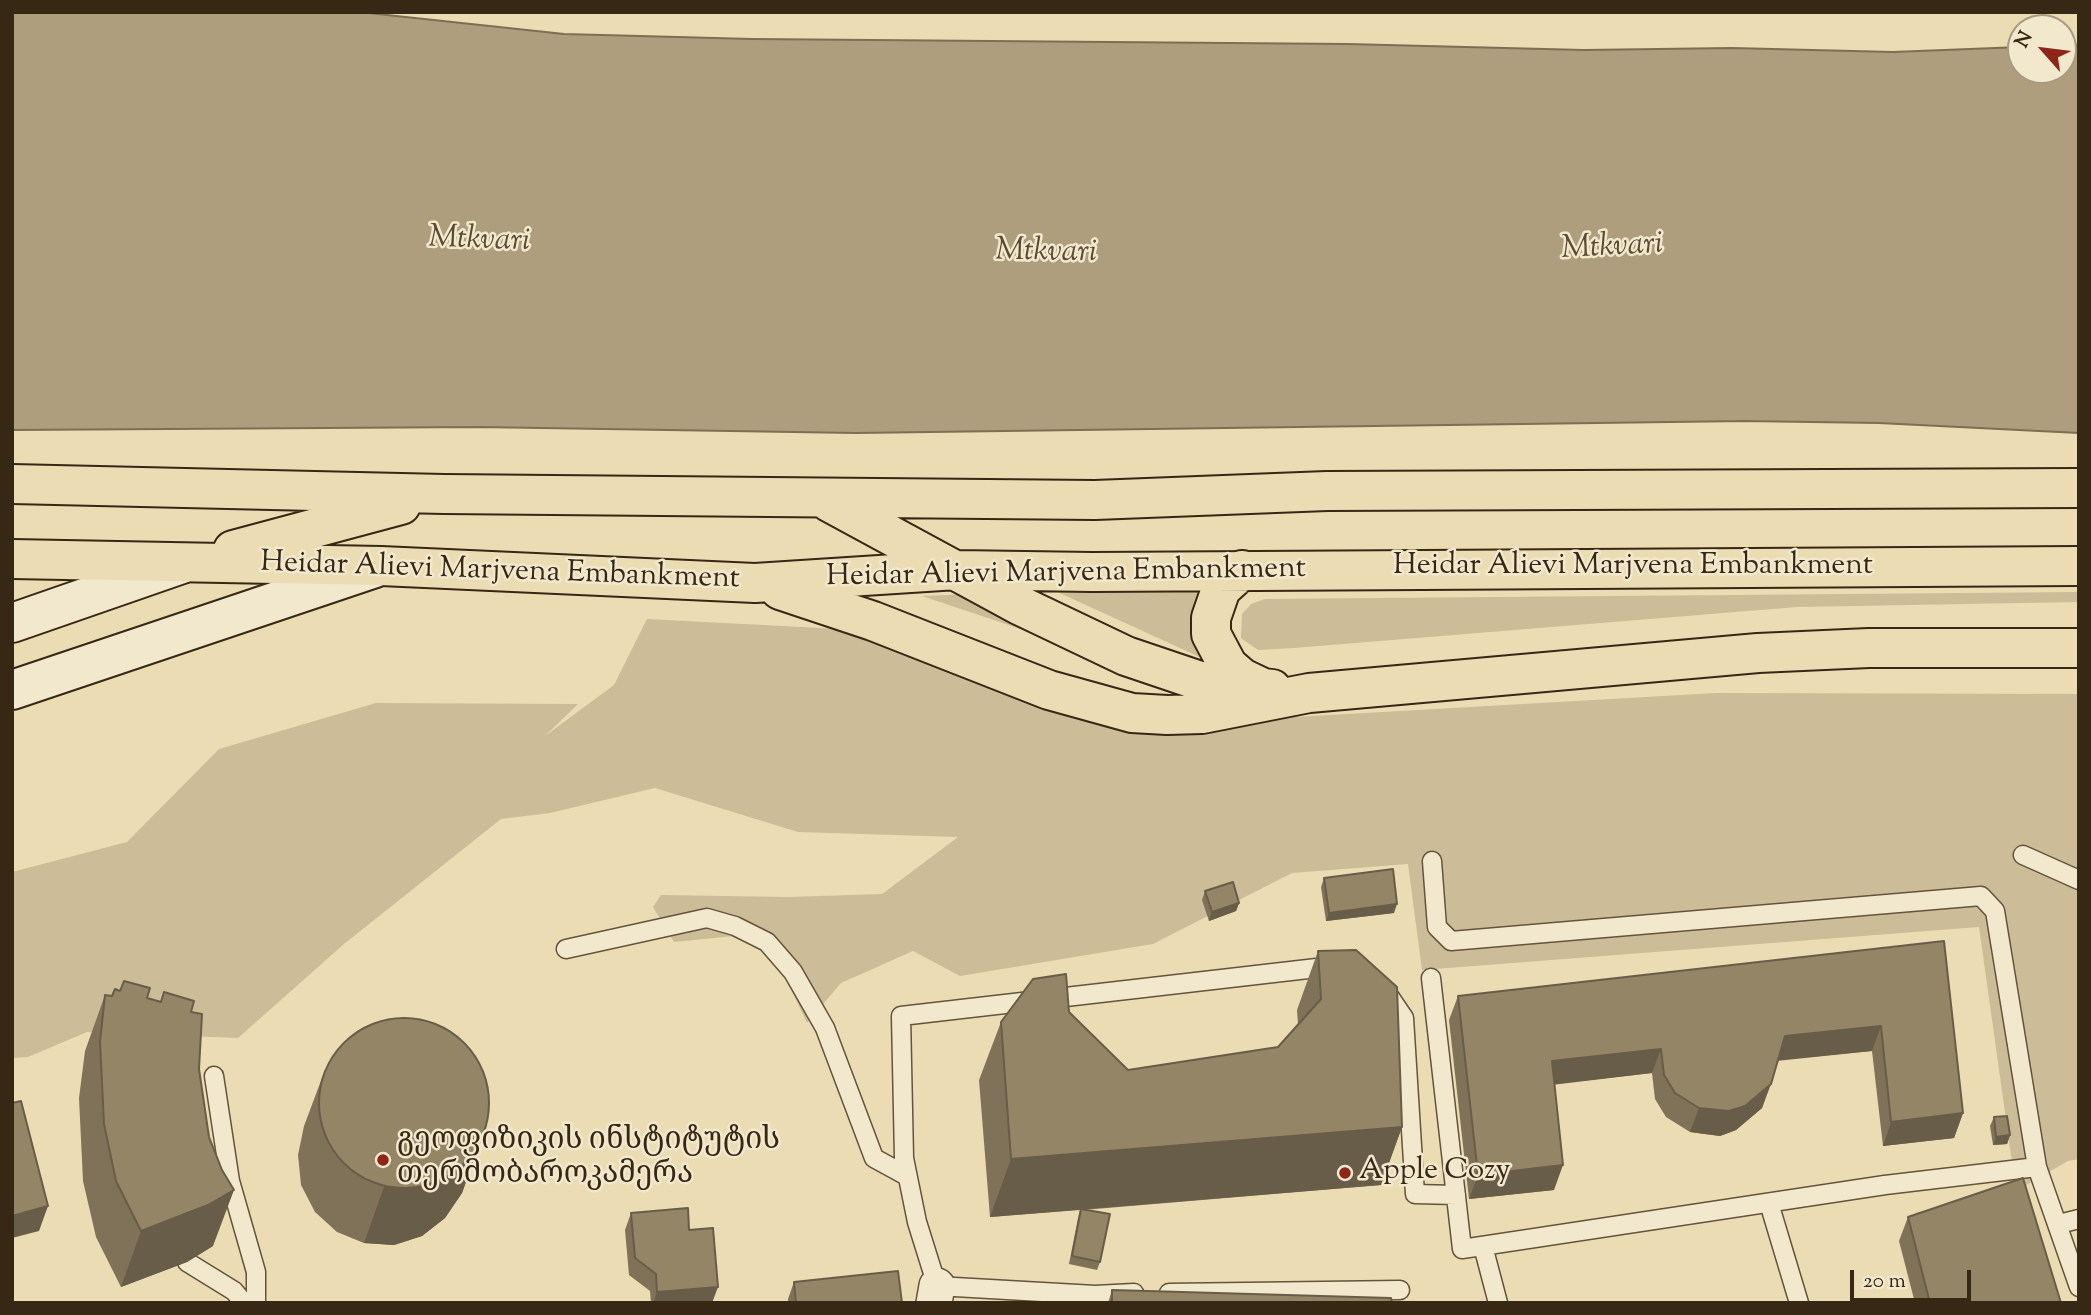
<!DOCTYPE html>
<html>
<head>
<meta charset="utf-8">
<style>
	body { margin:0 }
	#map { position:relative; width:2091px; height:1315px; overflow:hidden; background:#ebdcb3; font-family:"Sorts Mill Goudy",serif }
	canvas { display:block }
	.frame { position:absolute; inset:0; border:14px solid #372715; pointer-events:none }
	.north { position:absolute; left:2007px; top:14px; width:70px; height:70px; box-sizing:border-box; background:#f2e8ce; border:2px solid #a79b84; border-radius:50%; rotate:298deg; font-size:19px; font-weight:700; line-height:28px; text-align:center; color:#372715 }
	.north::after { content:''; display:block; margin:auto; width:24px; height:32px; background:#8f2418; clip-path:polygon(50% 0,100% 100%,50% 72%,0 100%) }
	.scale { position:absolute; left:1850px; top:1270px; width:121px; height:32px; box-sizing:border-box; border:4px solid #372715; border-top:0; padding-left:9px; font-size:21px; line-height:24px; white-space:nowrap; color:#372715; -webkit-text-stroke:5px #f2e8ce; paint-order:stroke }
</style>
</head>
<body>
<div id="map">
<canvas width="2091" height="1315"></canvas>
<div class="frame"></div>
<div class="north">N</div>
<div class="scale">20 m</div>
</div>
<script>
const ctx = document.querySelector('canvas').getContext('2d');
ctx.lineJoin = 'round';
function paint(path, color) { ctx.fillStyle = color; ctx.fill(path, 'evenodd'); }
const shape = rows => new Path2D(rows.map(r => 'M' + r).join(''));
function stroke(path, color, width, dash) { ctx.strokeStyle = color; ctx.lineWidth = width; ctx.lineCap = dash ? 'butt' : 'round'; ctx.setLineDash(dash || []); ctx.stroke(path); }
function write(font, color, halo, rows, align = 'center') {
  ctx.font = font + ' "Sorts Mill Goudy","Noto Serif Georgian",serif'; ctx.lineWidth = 5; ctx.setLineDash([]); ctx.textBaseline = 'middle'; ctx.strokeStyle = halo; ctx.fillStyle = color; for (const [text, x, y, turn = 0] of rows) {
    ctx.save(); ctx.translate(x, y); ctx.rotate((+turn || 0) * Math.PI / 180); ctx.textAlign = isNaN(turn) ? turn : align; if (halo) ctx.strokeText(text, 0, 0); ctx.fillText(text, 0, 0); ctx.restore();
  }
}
paint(shape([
	[1029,579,1215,582,1217,665],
	[2079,592,2079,602,1797,607,1294,648,1258,650,1241,638,1242,614,1251,604,1265,599],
	[972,594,1116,661,922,596],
	[647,619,878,631,1207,722,1716,693,2079,694,2079,1159,2068,1161,2016,1191,1979,927,1422,970,1408,864,1292,873,1153,944,960,976,913,951,841,983,807,1023,773,951,734,936,674,942,653,907,661,895,789,897,882,894,958,837,798,832,655,788,550,813,501,819,344,944,238,1038,87,1032,28,1057,12,1058,12,872,127,842,219,749,376,703,578,704,545,736,614,685]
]), '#ccbd98');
const water = shape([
	[12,12,359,12,564,34,752,39,1347,44,1584,50,1732,48,1893,52,2021,47,2021,70,2063,70,2063,46,2079,45,2079,433,1879,423,1744,421,856,433,479,427,12,430,12,12]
]);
paint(water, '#ae9e7d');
stroke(water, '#7e6e53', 2);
const service = shape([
	[2023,855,2079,880],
	[1432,861,1437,927,1451,941,1981,896,1995,911,2037,1167,2079,1287],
	[566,949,707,918,735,926,767,942,793,972,825,1028,874,1158,907,1176],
	[1431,978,1462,1249,1885,1185,2037,1167],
	[1385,990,1404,1018,1415,1194,1456,1195],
	[214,1076,230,1181,256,1272,256,1303],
	[1769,1203,1799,1303],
	[2059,1224,2079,1219],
	[1483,1246,1498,1303],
	[187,1262,234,1291,244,1303],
	[1134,1293,1095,1295,937,1286,917,1222,904,1158,901,1016,1334,966],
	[1169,1293,1400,1290]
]);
const minor = shape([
	[934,1303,937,1286]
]);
const secondary = shape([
	[12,623,182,564],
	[12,690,375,568]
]);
const trunk = shape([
	[12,484,444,494,1095,500,1327,491,2079,488],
	[829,502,1019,605,1126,656,1200,681,1272,689],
	[233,550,401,505],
	[12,559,381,566,755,583,957,570,1092,572,2079,566],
	[1242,570,1221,589,1211,618,1211,634,1228,666,1242,678,1261,687],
	[780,590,873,621,1049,690,1132,713,1167,715,1202,714,1309,693,1758,653,1869,648,2079,648]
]);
stroke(service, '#64543c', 21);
stroke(minor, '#64543c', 38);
stroke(secondary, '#372715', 42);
stroke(trunk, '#372715', 42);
stroke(service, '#f2e8ce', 18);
stroke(minor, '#f2e8ce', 35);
stroke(secondary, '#f2e8ce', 38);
stroke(trunk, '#ebdcb3', 38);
paint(shape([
	[1324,878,1394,913,1326,921,1321,887],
	[1205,891,1239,903,1236,911,1209,921,1202,900],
	[1944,941,1963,1113,1954,1138,1883,1146,1872,1051,1778,1060,1762,1108,1736,1130,1720,1136,1690,1132,1666,1117,1655,1099,1652,1073,1554,1084,1554,1190,1469,1199,1449,1020,1458,996],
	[1318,951,1402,1127,1381,1185,1083,1210,1100,1262,1097,1270,1069,1264,1078,1218,1080,1210,990,1217,979,1080,1001,1022,1069,1012,1128,1070,1278,1047,1298,1025,1297,1010],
	[105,995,147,998,191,1012,199,1069,213,1246,187,1262,121,1287,96,1237,83,1181,79,1098,85,1051],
	[325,1070,482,1137,462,1193,445,1218,422,1236,394,1245,364,1243,337,1232,315,1212,301,1185,298,1155,304,1126],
	[1994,1117,2010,1135,2007,1144,1993,1145,1990,1126],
	[631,1213,689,1230,712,1303,651,1303,650,1291,629,1275,625,1230],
	[1908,1217,2061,1303,1915,1303,1899,1241],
	[794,1282,902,1303,788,1303,788,1299],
	[1112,1290,1392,1303,1108,1303]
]), '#807259');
paint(shape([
	[1239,903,1236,911,1209,921,1212,912],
	[1397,904,1394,913,1326,921,1329,913],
	[1881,1026,1872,1051,1776,1061,1785,1036],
	[1661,1049,1652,1073,1543,1086,1552,1061],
	[1771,1084,1762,1108,1736,1130,1720,1136,1690,1132,1699,1108],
	[1963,1113,1954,1138,1883,1146,1891,1122],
	[1402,1127,1381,1185,990,1217,1011,1159],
	[2010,1135,2007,1144,1993,1145,1996,1137],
	[482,1137,462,1193,445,1218,422,1236,394,1245,364,1243,384,1187],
	[1563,1165,1554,1190,1469,1199,1478,1175],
	[234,1190,213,1246,187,1262,121,1287,141,1231],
	[48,1206,39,1231,12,1238,12,1216],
	[718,1287,712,1303,653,1303,657,1292]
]), '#685d48');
const building = shape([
	[1393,869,1397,904,1329,913,1324,878,1393,869],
	[1233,882,1239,903,1212,912,1205,891,1233,882],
	[1944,941,1963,1113,1891,1122,1881,1026,1785,1036,1771,1084,1745,1106,1729,1111,1699,1108,1675,1093,1664,1075,1661,1049,1552,1061,1563,1165,1478,1175,1458,996,1944,941],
	[1356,950,1397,987,1402,1127,1011,1159,1001,1022,1033,979,1066,974,1069,1012,1128,1070,1278,1047,1321,999,1318,951,1356,950],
	[124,981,150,988,147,998,161,1002,164,992,194,1001,191,1012,202,1014,199,1069,209,1137,222,1170,234,1190,208,1205,141,1231,116,1181,104,1124,100,1042,105,995,112,996,115,989,120,991,124,981],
	'319 1103a85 85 0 1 1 170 0a85 85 0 1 1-170 0Z',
	[21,1101,48,1206,12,1216,12,1103,21,1101],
	[2007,1116,2010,1135,1996,1137,1994,1117,2007,1116],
	[2023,1178,2061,1303,1930,1303,1908,1217,2023,1178],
	[688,1208,689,1230,713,1228,718,1287,657,1292,656,1274,635,1258,631,1213,688,1208],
	[1081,1209,1110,1214,1100,1262,1072,1256,1081,1209],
	[898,1271,902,1303,796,1303,794,1282,898,1271],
	[1112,1290,1391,1298,1392,1303,1112,1303,1112,1290]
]);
paint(building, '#958567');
stroke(building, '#685d48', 2);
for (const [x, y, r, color] of [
	[383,1160,7,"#8f2418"],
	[1345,1173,7,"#8f2418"]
]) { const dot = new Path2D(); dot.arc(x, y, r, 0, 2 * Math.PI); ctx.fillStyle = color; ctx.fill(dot); stroke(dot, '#f2e8ce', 2.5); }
write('30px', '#372715', '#f2e8ce', [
	["Heidar Alievi Marjvena Embankment",1633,568],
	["Heidar Alievi Marjvena Embankment",500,573,2],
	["Heidar Alievi Marjvena Embankment",1066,575,-1]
]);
write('30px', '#372715', '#f2e8ce', [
	["გეოფიზიკის ინსტიტუტის",397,1143],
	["თერმობაროკამერა",397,1177],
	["Apple Cozy",1359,1173]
], 'left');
write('italic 32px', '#5b4b34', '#f2e8ce', [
	["Mtkvari",479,242,2],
	["Mtkvari",1612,249,-3],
	["Mtkvari",1046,254,1]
]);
</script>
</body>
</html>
